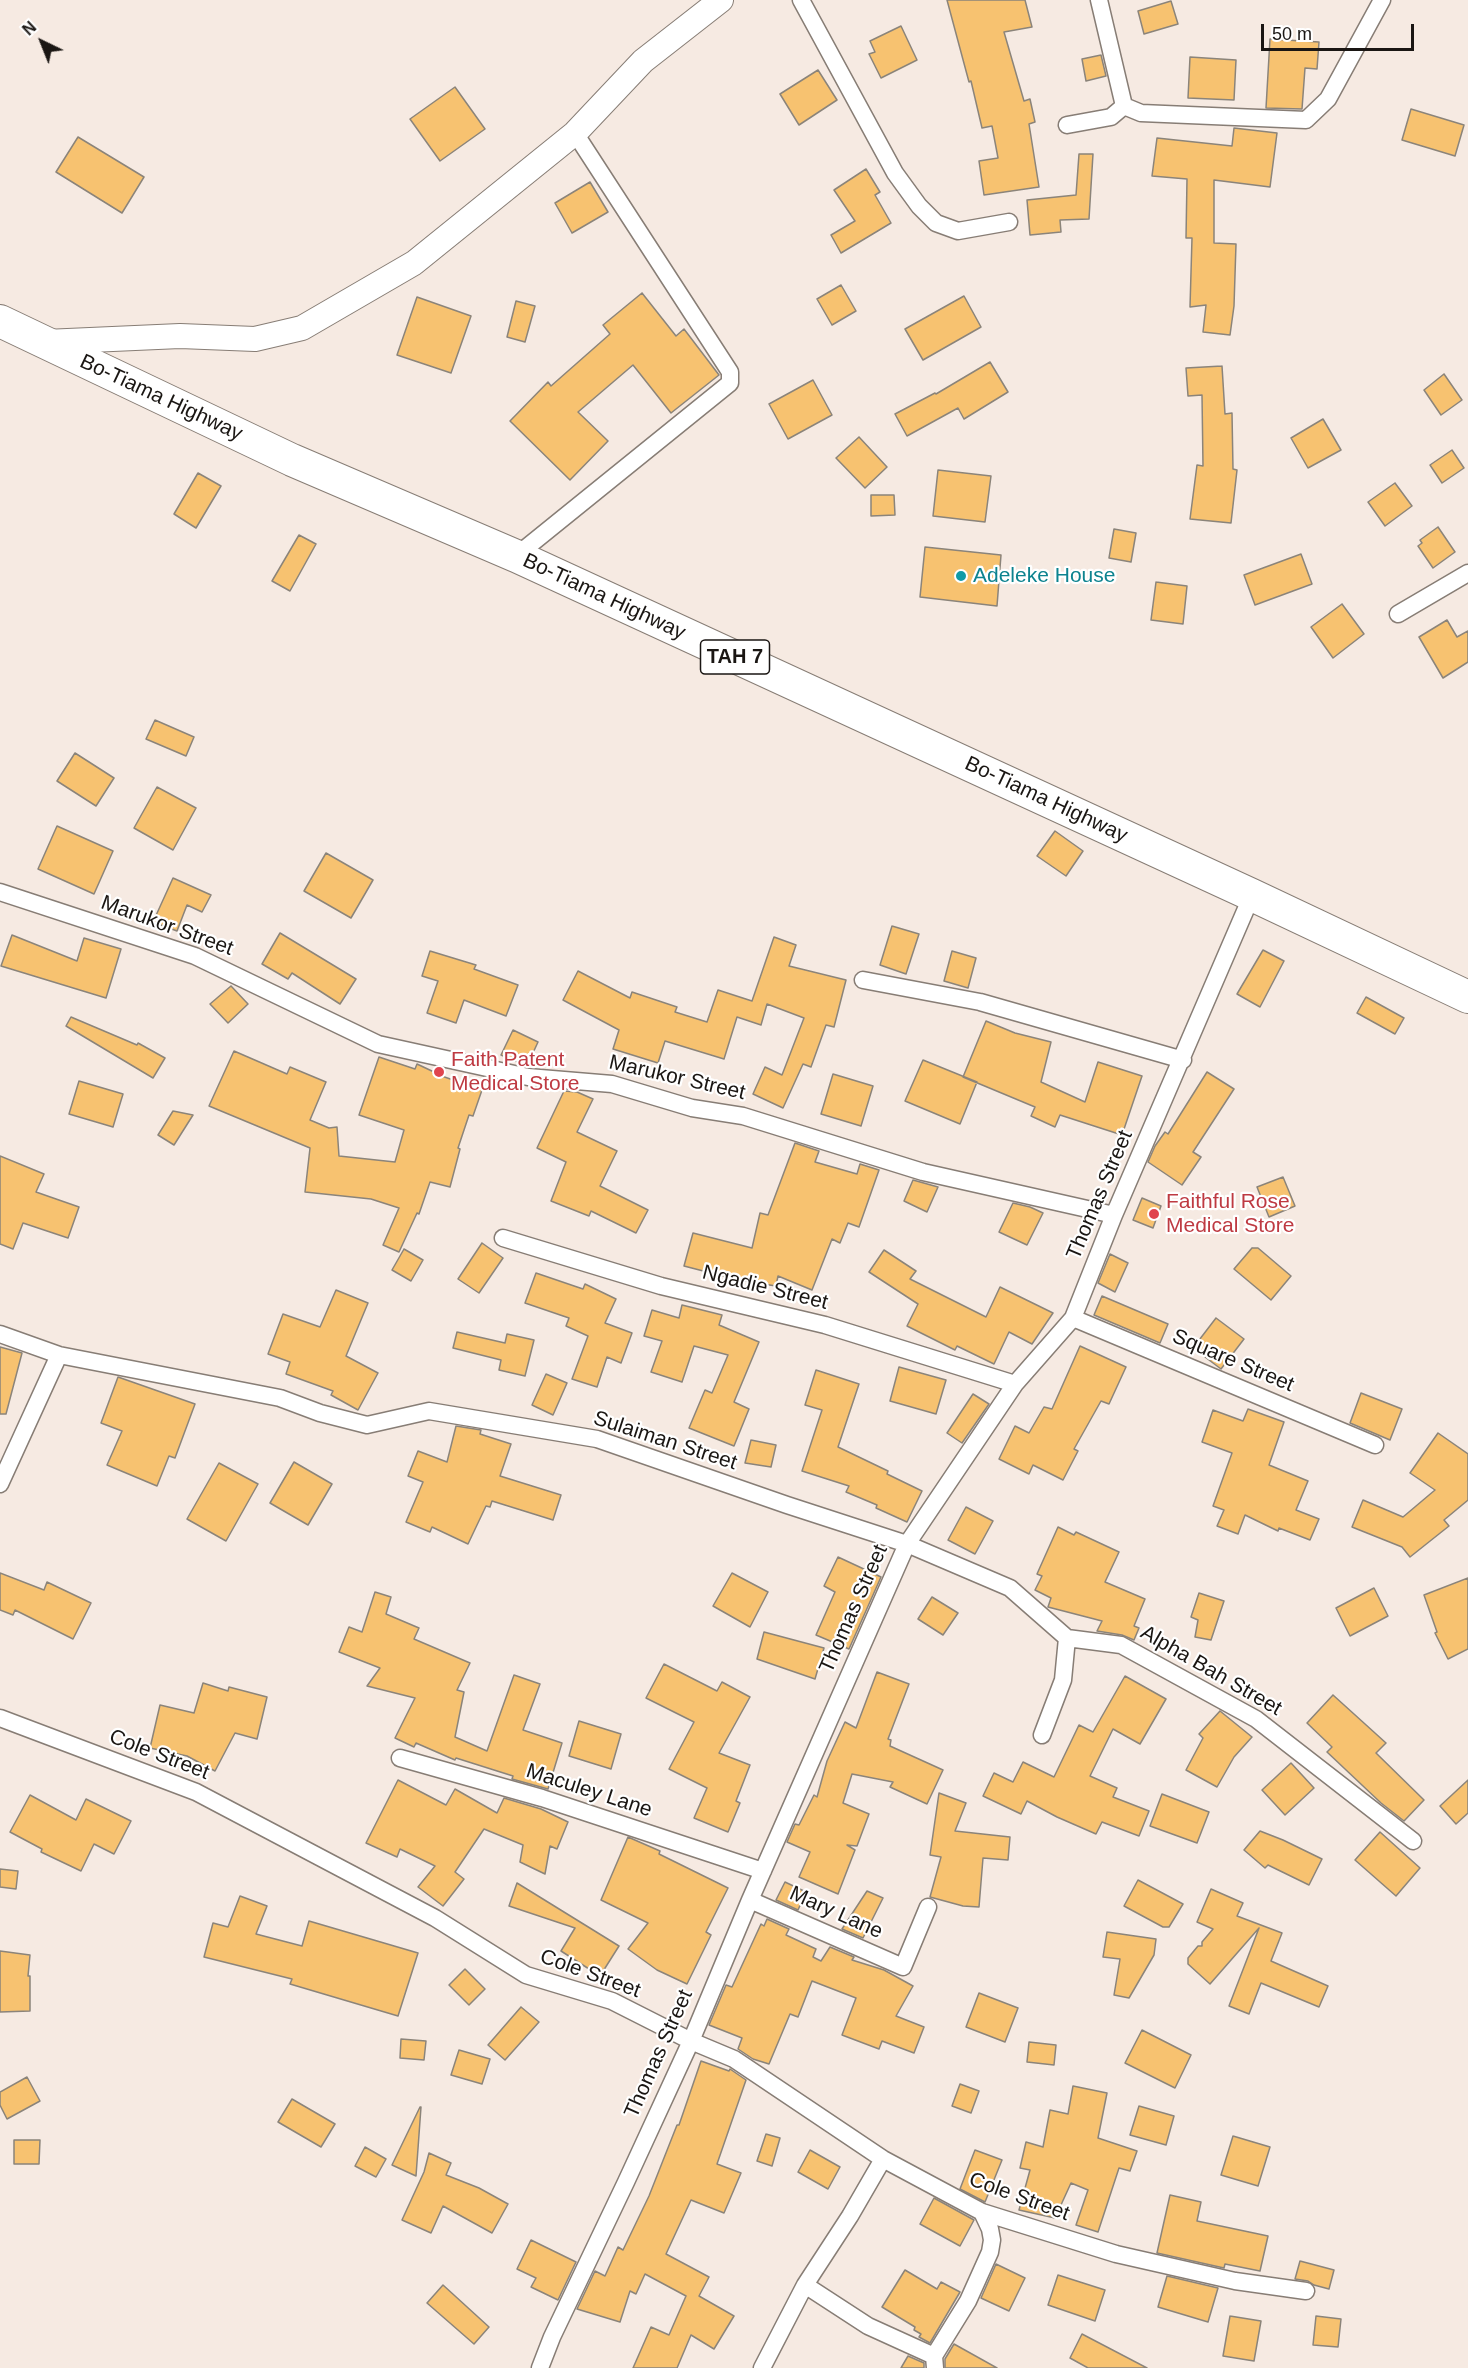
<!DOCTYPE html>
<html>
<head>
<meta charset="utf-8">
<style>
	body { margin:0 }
	#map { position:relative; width:1468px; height:2368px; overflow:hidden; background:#f6eae2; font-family:Helvetica,sans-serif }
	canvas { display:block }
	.north { position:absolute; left:12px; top:12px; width:60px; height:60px; -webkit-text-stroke:4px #fff; paint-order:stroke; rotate:317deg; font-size:16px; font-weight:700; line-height:24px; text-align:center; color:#1a1613 }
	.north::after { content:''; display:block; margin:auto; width:21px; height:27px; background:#1a1613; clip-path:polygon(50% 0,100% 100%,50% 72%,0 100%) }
	.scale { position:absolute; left:1261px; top:24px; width:153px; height:27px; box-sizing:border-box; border:3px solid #1a1613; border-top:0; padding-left:8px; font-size:18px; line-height:21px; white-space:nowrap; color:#1a1613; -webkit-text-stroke:4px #fff; paint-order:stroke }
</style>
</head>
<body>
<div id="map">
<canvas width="1468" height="2368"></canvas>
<div class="north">N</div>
<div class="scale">50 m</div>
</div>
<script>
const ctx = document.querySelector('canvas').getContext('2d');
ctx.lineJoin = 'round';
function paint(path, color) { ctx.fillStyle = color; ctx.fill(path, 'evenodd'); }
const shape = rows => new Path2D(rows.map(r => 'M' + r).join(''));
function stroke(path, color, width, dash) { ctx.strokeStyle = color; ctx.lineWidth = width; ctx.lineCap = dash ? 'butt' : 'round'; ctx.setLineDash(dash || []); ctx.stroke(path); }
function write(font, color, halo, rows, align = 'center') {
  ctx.font = font + ' Helvetica,sans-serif'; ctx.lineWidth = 4.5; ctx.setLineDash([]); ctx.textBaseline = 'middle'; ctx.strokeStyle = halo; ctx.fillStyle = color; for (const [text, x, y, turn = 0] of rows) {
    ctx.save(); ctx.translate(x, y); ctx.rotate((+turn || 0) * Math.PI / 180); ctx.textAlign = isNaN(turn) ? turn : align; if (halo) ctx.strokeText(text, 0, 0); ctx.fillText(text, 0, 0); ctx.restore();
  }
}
const building = shape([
	[947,0,1025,0,1032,27,1004,32,1024,101,1030,99,1035,122,1029,124,1039,187,984,195,979,161,998,158,992,126,982,128,971,81,969,82,947,0],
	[1171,1,1178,24,1144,34,1138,11,1171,1],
	[901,26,917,60,881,78,869,54,875,52,870,41,901,26],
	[1270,39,1319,42,1317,69,1305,68,1302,109,1266,108,1270,39],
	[1101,55,1106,76,1086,81,1082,59,1101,55],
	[1190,57,1236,60,1234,100,1188,98,1190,57],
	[818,70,837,100,799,125,780,94,818,70],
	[455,87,485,129,440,161,410,119,455,87],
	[1411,109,1464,125,1455,156,1402,140,1411,109],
	[1234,128,1277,133,1270,187,1214,180,1214,243,1236,244,1234,306,1230,335,1203,332,1206,305,1190,307,1192,238,1186,238,1187,179,1152,176,1157,138,1232,146,1234,128],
	[78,137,144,177,122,213,56,172,78,137],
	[1079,154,1093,154,1089,219,1060,220,1061,232,1030,235,1027,200,1076,195,1079,154],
	[866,169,880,192,875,195,891,223,841,253,831,235,855,221,834,190,866,169],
	[590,182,608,212,572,233,555,203,590,182],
	[841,285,856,311,832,325,817,299,841,285],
	[642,293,676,336,684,329,719,375,671,413,633,365,578,412,608,441,570,480,510,421,548,382,551,386,610,334,603,325,642,293],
	[964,296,981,327,923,360,905,329,964,296],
	[417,297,471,316,451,373,397,355,417,297],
	[516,301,535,306,525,342,507,337,516,301],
	[990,362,1008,392,964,419,958,408,907,436,895,414,935,393,936,394,990,362],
	[1222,366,1225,414,1232,413,1233,469,1237,470,1231,523,1190,519,1197,465,1203,466,1202,395,1188,396,1186,368,1222,366],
	[1444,374,1462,400,1441,415,1424,390,1444,374],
	[813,380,832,415,788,439,769,404,813,380],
	[1323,419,1341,450,1308,468,1291,438,1323,419],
	[859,437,887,467,865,488,836,458,859,437],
	[1452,450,1464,468,1442,483,1430,465,1452,450],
	[938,470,991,476,985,522,933,516,938,470],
	[198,473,221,486,196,528,174,514,198,473],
	[1395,483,1412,506,1385,526,1368,502,1395,483],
	[871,495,894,495,895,515,871,516,871,495],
	[1438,527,1455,552,1433,568,1418,546,1422,543,1420,540,1438,527],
	[1114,529,1136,533,1131,562,1109,558,1114,529],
	[299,535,316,544,290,591,272,581,299,535],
	[925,547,1001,555,997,606,920,597,925,547],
	[1301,554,1312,584,1255,605,1244,575,1301,554],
	[1156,582,1187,586,1183,624,1151,620,1156,582],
	[1342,604,1364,634,1333,658,1311,627,1342,604],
	[1447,620,1457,637,1468,631,1468,662,1443,678,1419,637,1447,620],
	[155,720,194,737,186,756,146,739,155,720],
	[75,753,114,778,96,806,57,781,75,753],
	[157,787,196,808,173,850,134,828,157,787],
	[57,826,113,851,94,894,38,869,57,826],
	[1055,831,1083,851,1066,876,1037,856,1055,831],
	[326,853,373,880,351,918,304,891,326,853],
	[173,878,211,895,202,912,187,905,177,931,153,922,173,878],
	[892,926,919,934,906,974,880,965,892,926],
	[280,933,356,979,340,1004,292,973,288,979,262,964,280,933],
	[12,935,77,961,84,938,121,949,106,998,1,966,12,935],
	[774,937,796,945,789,966,846,980,834,1027,826,1025,811,1067,803,1064,783,1108,753,1094,765,1067,782,1075,804,1018,767,1004,761,1025,737,1017,724,1059,665,1041,658,1063,613,1049,619,1030,563,1000,578,971,630,998,632,992,677,1007,675,1012,707,1022,718,990,752,1001,774,937],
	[1263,950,1284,961,1260,1007,1237,994,1263,950],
	[430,951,476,965,474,969,518,985,506,1016,464,1000,456,1023,427,1013,438,981,422,976,430,951],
	[952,951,976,958,968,988,944,981,952,951],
	[231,986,248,1004,228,1023,210,1004,231,986],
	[1366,997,1404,1018,1395,1034,1357,1013,1366,997],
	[71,1017,137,1045,138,1043,165,1058,153,1078,66,1026,71,1017],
	[986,1021,1015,1033,1051,1042,1041,1082,1085,1102,1098,1062,1142,1076,1122,1135,1060,1115,1055,1127,1031,1116,1035,1107,963,1077,986,1021],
	[513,1030,538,1042,527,1066,501,1055,513,1030],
	[234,1051,287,1074,290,1067,326,1082,310,1120,329,1128,337,1127,339,1156,395,1162,404,1130,359,1115,379,1057,415,1069,417,1064,434,1072,433,1073,482,1090,473,1116,469,1115,458,1148,460,1149,450,1187,430,1182,419,1214,417,1213,399,1252,383,1245,399,1208,371,1199,305,1192,310,1148,209,1106,234,1051],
	[923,1060,977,1082,960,1124,905,1101,923,1060],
	[1207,1072,1234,1089,1193,1152,1201,1157,1182,1185,1148,1162,1155,1146,1165,1132,1168,1134,1207,1072],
	[833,1074,873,1086,861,1126,821,1114,833,1074],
	[79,1081,123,1094,113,1127,69,1114,79,1081],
	[564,1091,577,1092,593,1099,577,1132,617,1151,600,1186,648,1210,636,1233,591,1211,589,1216,551,1201,566,1162,537,1148,564,1091],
	[173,1111,193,1115,174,1145,158,1135,173,1111],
	[795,1143,819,1151,815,1162,857,1174,860,1164,879,1170,859,1227,848,1223,840,1243,832,1239,812,1290,778,1276,776,1286,738,1280,684,1266,693,1233,752,1248,760,1213,768,1215,795,1143],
	[0,1156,44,1174,36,1192,79,1207,68,1238,23,1223,13,1249,0,1244,0,1156],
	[1283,1177,1295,1206,1269,1217,1257,1187,1283,1177],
	[913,1180,938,1187,927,1212,904,1201,913,1180],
	[1142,1198,1161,1206,1153,1228,1133,1220,1142,1198],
	[1013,1203,1030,1207,1043,1213,1027,1245,999,1232,1013,1203],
	[482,1243,503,1258,479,1293,458,1279,482,1243],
	[1252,1248,1258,1248,1291,1276,1271,1300,1234,1269,1252,1248],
	[404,1249,423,1260,411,1281,392,1270,404,1249],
	[884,1250,916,1271,910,1279,986,1317,1000,1287,1053,1313,1032,1344,1009,1332,994,1364,957,1346,955,1350,907,1326,918,1304,869,1272,884,1250],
	[1110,1254,1128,1263,1115,1292,1098,1283,1110,1254],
	[536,1273,583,1289,585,1284,616,1299,605,1323,632,1333,621,1363,607,1357,597,1387,572,1379,588,1336,566,1326,569,1318,525,1303,536,1273],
	[336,1290,368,1303,346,1356,378,1373,358,1410,331,1395,333,1391,286,1374,290,1362,268,1354,283,1314,320,1327,336,1290],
	[1102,1296,1168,1324,1160,1343,1094,1315,1102,1296],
	[682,1305,722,1315,719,1325,759,1342,734,1402,749,1409,734,1446,689,1428,705,1390,712,1393,728,1355,694,1346,682,1382,651,1372,662,1341,644,1336,652,1310,679,1318,682,1305],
	[1216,1318,1244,1339,1221,1369,1193,1348,1216,1318],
	[457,1332,505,1343,507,1334,534,1340,525,1376,499,1370,501,1360,453,1348,457,1332],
	[1080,1346,1126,1367,1109,1404,1101,1401,1074,1449,1078,1451,1063,1480,1033,1465,1029,1474,999,1459,1015,1426,1029,1433,1044,1407,1052,1409,1080,1346],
	[0,1347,22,1353,6,1414,0,1414,0,1347],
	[899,1367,946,1380,936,1414,890,1401,899,1367],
	[816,1370,859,1384,838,1447,888,1471,887,1474,922,1491,907,1522,876,1508,877,1505,846,1492,849,1486,802,1471,822,1410,805,1405,816,1370],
	[546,1374,567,1383,553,1415,532,1405,546,1374],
	[118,1377,195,1404,175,1458,169,1456,157,1486,107,1465,122,1431,101,1423,118,1377],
	[1361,1393,1402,1409,1390,1440,1350,1423,1361,1393],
	[973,1394,989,1404,962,1443,947,1433,973,1394],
	[1248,1409,1284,1422,1269,1465,1308,1481,1296,1510,1319,1519,1310,1540,1279,1528,1278,1531,1245,1515,1238,1534,1217,1526,1224,1510,1213,1506,1232,1453,1202,1442,1213,1410,1243,1421,1248,1409],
	[456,1426,481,1430,480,1434,511,1444,500,1476,561,1495,553,1520,492,1501,490,1507,486,1506,468,1544,432,1527,430,1532,406,1522,423,1482,408,1476,418,1451,447,1462,456,1426],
	[1438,1433,1468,1454,1468,1500,1444,1520,1449,1526,1410,1557,1402,1547,1352,1527,1363,1500,1403,1517,1435,1490,1410,1473,1438,1433],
	[751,1440,776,1445,771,1467,745,1463,751,1440],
	[294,1462,332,1484,308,1525,270,1503,294,1462],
	[219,1463,258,1484,226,1541,187,1519,219,1463],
	[966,1507,993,1521,975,1554,948,1540,966,1507],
	[1058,1527,1074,1535,1076,1532,1119,1552,1105,1582,1145,1599,1134,1626,1139,1628,1134,1640,1122,1635,1097,1631,1102,1621,1048,1607,1051,1598,1035,1590,1042,1576,1037,1574,1058,1527],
	[838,1557,881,1577,849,1649,816,1635,835,1592,824,1586,838,1557],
	[0,1573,44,1590,47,1582,91,1603,73,1639,15,1610,13,1615,0,1610,0,1573],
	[732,1573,768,1592,750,1627,713,1606,732,1573],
	[1468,1578,1468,1649,1448,1659,1435,1633,1437,1632,1424,1595,1468,1578],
	[1374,1588,1388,1616,1350,1636,1336,1608,1374,1588],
	[375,1592,391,1597,386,1614,419,1628,414,1639,470,1663,457,1690,464,1692,455,1737,487,1751,514,1675,540,1684,523,1730,562,1743,548,1789,512,1779,513,1776,456,1758,455,1760,416,1743,414,1747,395,1738,415,1698,367,1686,380,1668,339,1652,349,1627,362,1632,375,1592],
	[1199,1593,1224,1601,1211,1640,1195,1637,1198,1620,1191,1617,1199,1593],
	[932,1597,958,1613,943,1635,918,1619,932,1597],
	[764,1632,824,1648,815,1679,757,1659,764,1632],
	[664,1664,717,1691,722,1682,750,1697,719,1753,750,1765,736,1801,740,1803,728,1832,694,1818,707,1788,669,1769,694,1722,646,1698,664,1664],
	[877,1672,909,1684,888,1739,891,1740,890,1746,943,1770,927,1804,890,1787,893,1782,852,1774,843,1803,869,1814,857,1846,847,1845,855,1850,838,1894,799,1877,810,1852,787,1842,795,1824,799,1825,814,1795,817,1797,827,1761,845,1722,856,1728,877,1672],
	[1125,1676,1166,1699,1140,1744,1113,1729,1090,1776,1117,1788,1113,1797,1149,1811,1139,1836,1102,1822,1096,1834,1057,1817,1027,1801,1021,1814,983,1796,994,1773,1013,1782,1023,1762,1054,1777,1079,1725,1093,1732,1125,1676],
	[203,1683,228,1691,229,1687,267,1697,257,1739,235,1733,215,1771,187,1756,150,1748,160,1705,194,1713,203,1683],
	[1333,1695,1386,1743,1376,1753,1424,1800,1404,1821,1381,1803,1327,1752,1332,1747,1307,1723,1333,1695],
	[1220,1711,1252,1737,1234,1757,1217,1787,1186,1770,1203,1738,1199,1734,1220,1711],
	[579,1721,621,1734,611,1769,569,1756,579,1721],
	[1291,1763,1314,1788,1285,1815,1262,1790,1291,1763],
	[398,1780,446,1805,455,1789,497,1813,504,1798,541,1809,568,1822,557,1849,550,1846,545,1874,520,1862,523,1845,484,1829,455,1872,464,1879,443,1906,418,1887,435,1866,400,1849,397,1857,366,1843,398,1780],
	[1468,1780,1468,1813,1456,1824,1440,1806,1468,1780],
	[939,1793,966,1803,955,1831,1010,1837,1008,1860,983,1858,979,1907,963,1906,930,1897,941,1857,930,1855,939,1793],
	[1162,1794,1209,1812,1197,1843,1150,1826,1162,1794],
	[30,1795,76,1820,86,1799,131,1821,114,1854,94,1844,81,1871,41,1852,42,1849,10,1832,30,1795],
	[1260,1831,1283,1840,1322,1859,1309,1885,1268,1865,1265,1868,1244,1850,1260,1831],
	[1380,1832,1420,1868,1396,1896,1355,1860,1380,1832],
	[628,1837,660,1851,659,1854,728,1888,706,1932,711,1935,687,1984,657,1970,628,1949,648,1923,601,1900,628,1837],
	[0,1869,18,1871,16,1889,0,1887,0,1869],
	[1138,1880,1183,1904,1169,1927,1163,1927,1124,1906,1138,1880],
	[785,1882,806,1892,798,1910,776,1900,785,1882],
	[517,1883,619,1946,600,1976,561,1951,575,1928,509,1906,517,1883],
	[1211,1889,1243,1903,1237,1916,1282,1933,1271,1961,1328,1986,1319,2007,1261,1983,1249,2014,1229,2006,1259,1928,1210,1984,1188,1964,1188,1958,1198,1946,1202,1946,1202,1942,1213,1929,1197,1922,1211,1889],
	[867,1891,883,1898,863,1938,842,1929,867,1891],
	[240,1896,267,1906,256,1934,302,1946,309,1921,418,1953,398,2016,290,1984,292,1979,204,1957,213,1923,228,1927,240,1896],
	[767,1919,789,1929,786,1935,816,1949,813,1957,821,1961,830,1947,854,1957,852,1960,884,1970,913,1986,896,2016,924,2027,914,2053,882,2041,879,2049,842,2035,856,1998,812,1981,798,2017,790,2014,769,2064,753,2059,738,2049,742,2038,709,2025,726,1985,732,1987,761,1924,764,1926,767,1919],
	[1107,1932,1156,1939,1154,1955,1129,1998,1114,1995,1120,1959,1103,1957,1107,1932],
	[0,1951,30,1955,28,1976,30,1976,30,2011,0,2012,0,1951],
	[465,1969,485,1989,469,2005,449,1985,465,1969],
	[979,1993,1018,2008,1005,2042,966,2027,979,1993],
	[521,2007,539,2022,505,2060,488,2045,521,2007],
	[1142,2030,1191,2055,1175,2088,1125,2063,1142,2030],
	[401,2039,426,2041,424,2060,400,2058,401,2039],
	[1029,2042,1056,2045,1054,2065,1027,2062,1029,2042],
	[459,2050,490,2059,482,2084,451,2075,459,2050],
	[701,2061,729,2071,730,2069,746,2080,717,2164,741,2173,724,2213,691,2200,666,2254,709,2277,699,2296,734,2316,714,2349,691,2335,677,2368,633,2368,651,2327,669,2335,686,2296,645,2274,636,2294,630,2291,620,2322,577,2309,595,2271,605,2276,618,2247,623,2250,649,2196,677,2125,679,2125,701,2061],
	[27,2077,40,2101,7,2119,0,2105,0,2092,27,2077],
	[960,2084,979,2091,971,2113,952,2106,960,2084],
	[1073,2086,1107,2093,1098,2138,1137,2151,1130,2171,1119,2168,1098,2232,1076,2225,1088,2190,1071,2183,1055,2218,1019,2210,1030,2170,1020,2168,1026,2142,1043,2147,1050,2110,1068,2114,1073,2086],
	[292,2099,335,2124,321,2147,278,2122,292,2099],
	[1139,2106,1174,2116,1166,2145,1130,2135,1139,2106],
	[420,2107,421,2107,416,2176,392,2165,420,2107],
	[766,2134,780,2138,772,2166,757,2161,766,2134],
	[1233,2136,1270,2147,1258,2186,1221,2175,1233,2136],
	[14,2140,40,2140,39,2164,14,2164,14,2140],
	[365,2147,386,2159,376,2177,355,2166,365,2147],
	[810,2150,840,2167,828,2189,798,2172,810,2150],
	[975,2150,1002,2160,985,2202,960,2189,975,2150],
	[429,2153,451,2163,446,2175,479,2188,508,2204,492,2233,443,2206,431,2233,402,2220,424,2172,429,2153],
	[1170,2195,1201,2202,1197,2221,1268,2236,1260,2271,1225,2264,1224,2268,1157,2253,1170,2195],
	[934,2198,974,2220,960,2246,920,2224,934,2198],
	[531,2240,576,2262,558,2300,531,2287,536,2278,517,2269,531,2240],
	[1300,2261,1334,2270,1329,2289,1314,2285,1308,2281,1295,2279,1300,2261],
	[996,2264,1025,2278,1009,2311,981,2298,996,2264],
	[905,2270,937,2289,941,2282,960,2292,930,2343,919,2337,921,2334,914,2330,915,2327,882,2307,905,2270],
	[1058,2275,1105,2290,1095,2321,1048,2305,1058,2275],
	[1167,2276,1218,2288,1208,2322,1158,2307,1167,2276],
	[443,2285,489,2327,474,2344,427,2303,443,2285],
	[1230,2316,1261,2321,1254,2361,1223,2356,1230,2316],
	[1316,2316,1341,2319,1338,2347,1313,2345,1316,2316],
	[1082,2334,1147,2368,1088,2368,1070,2358,1082,2334],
	[954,2344,997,2368,945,2368,945,2359,954,2344],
	[908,2356,924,2363,924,2368,901,2368,908,2356]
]);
paint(building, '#f7c270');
stroke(building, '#8b847a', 1.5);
const street = shape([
	[801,0,895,173,919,206,936,223,958,231,1009,222],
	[1099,0,1124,106,1141,113,1306,120,1328,99,1382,0],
	[1067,125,1111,117,1124,106],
	[516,556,730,383,730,372,575,133],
	[1398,614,1468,573],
	[0,892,195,956,378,1044,528,1077,612,1084,692,1108,743,1116,923,1172,1114,1215],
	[863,980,980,1002,1183,1060],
	[503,1238,661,1286,825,1325,1015,1384],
	[1073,1318,1375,1445],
	[0,1334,59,1355,280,1398,320,1413,367,1425,429,1411,597,1439,787,1505,907,1544,1010,1588,1067,1638,1121,1645,1256,1719,1413,1841],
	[0,1484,59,1355],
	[0,1718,196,1792,435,1918,526,1975,612,2001,691,2041,734,2059,883,2159,982,2212,1116,2254,1235,2281,1306,2291],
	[1042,1735,1063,1680,1067,1638],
	[400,1758,542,1798,763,1871],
	[750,1900,903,1967,928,1907],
	[805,2285,868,2326,934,2356,935,2368],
	[934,2356,968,2301,990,2252,992,2240,990,2229,982,2212],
	[540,2368,552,2337,626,2182,691,2041,750,1900,907,1544,1015,1384,1073,1318,1114,1215,1252,895],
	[762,2368,805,2285,850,2216,883,2159]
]);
const secondary = shape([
	[45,342,180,336,255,339,302,328,414,263,575,133,643,61,721,0]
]);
const highway = shape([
	[0,321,292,460,516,556,1252,895,1468,997]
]);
stroke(street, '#877d75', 19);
stroke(secondary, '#877d75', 26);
stroke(highway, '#877d75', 34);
stroke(street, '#fff', 16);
stroke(secondary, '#fff', 24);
stroke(highway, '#fff', 32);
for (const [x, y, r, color] of [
	[961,576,6,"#0f9aa8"],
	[439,1072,6,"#e0444e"],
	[1154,1214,6,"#e0444e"]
]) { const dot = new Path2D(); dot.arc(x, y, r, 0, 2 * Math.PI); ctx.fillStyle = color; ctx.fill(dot); stroke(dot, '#fff', 2); }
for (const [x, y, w] of [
	[735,657,69]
]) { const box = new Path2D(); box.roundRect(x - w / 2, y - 17, w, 34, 4.5); ctx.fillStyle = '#fff'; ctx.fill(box); stroke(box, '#1a1613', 1.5); }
write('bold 20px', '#1a1613', null, [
	["TAH 7",735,657]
]);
write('21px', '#1a1613', '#fff', [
	["Bo-Tiama Highway",161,398,25],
	["Bo-Tiama Highway",604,597,25],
	["Bo-Tiama Highway",1046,800,25],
	["Marukor Street",167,926,20],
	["Marukor Street",677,1078,13],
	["Thomas Street",1100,1195,-67],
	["Ngadie Street",765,1288,14],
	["Square Street",1233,1361,23],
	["Sulaiman Street",665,1441,18],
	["Thomas Street",854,1609,-66],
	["Alpha Bah Street",1211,1671,30],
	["Cole Street",159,1755,21],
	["Maculey Lane",589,1791,18],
	["Mary Lane",836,1913,24],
	["Cole Street",590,1974,20],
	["Thomas Street",659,2054,-66],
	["Cole Street",1019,2197,20]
]);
write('21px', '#0d838f', '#fff', [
	["Adeleke House",973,576]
], 'left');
write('21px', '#be3a42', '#fff', [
	["Faith Patent",451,1060],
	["Medical Store",451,1084],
	["Faithful Rose",1166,1202],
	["Medical Store",1166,1226]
], 'left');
</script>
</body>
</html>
